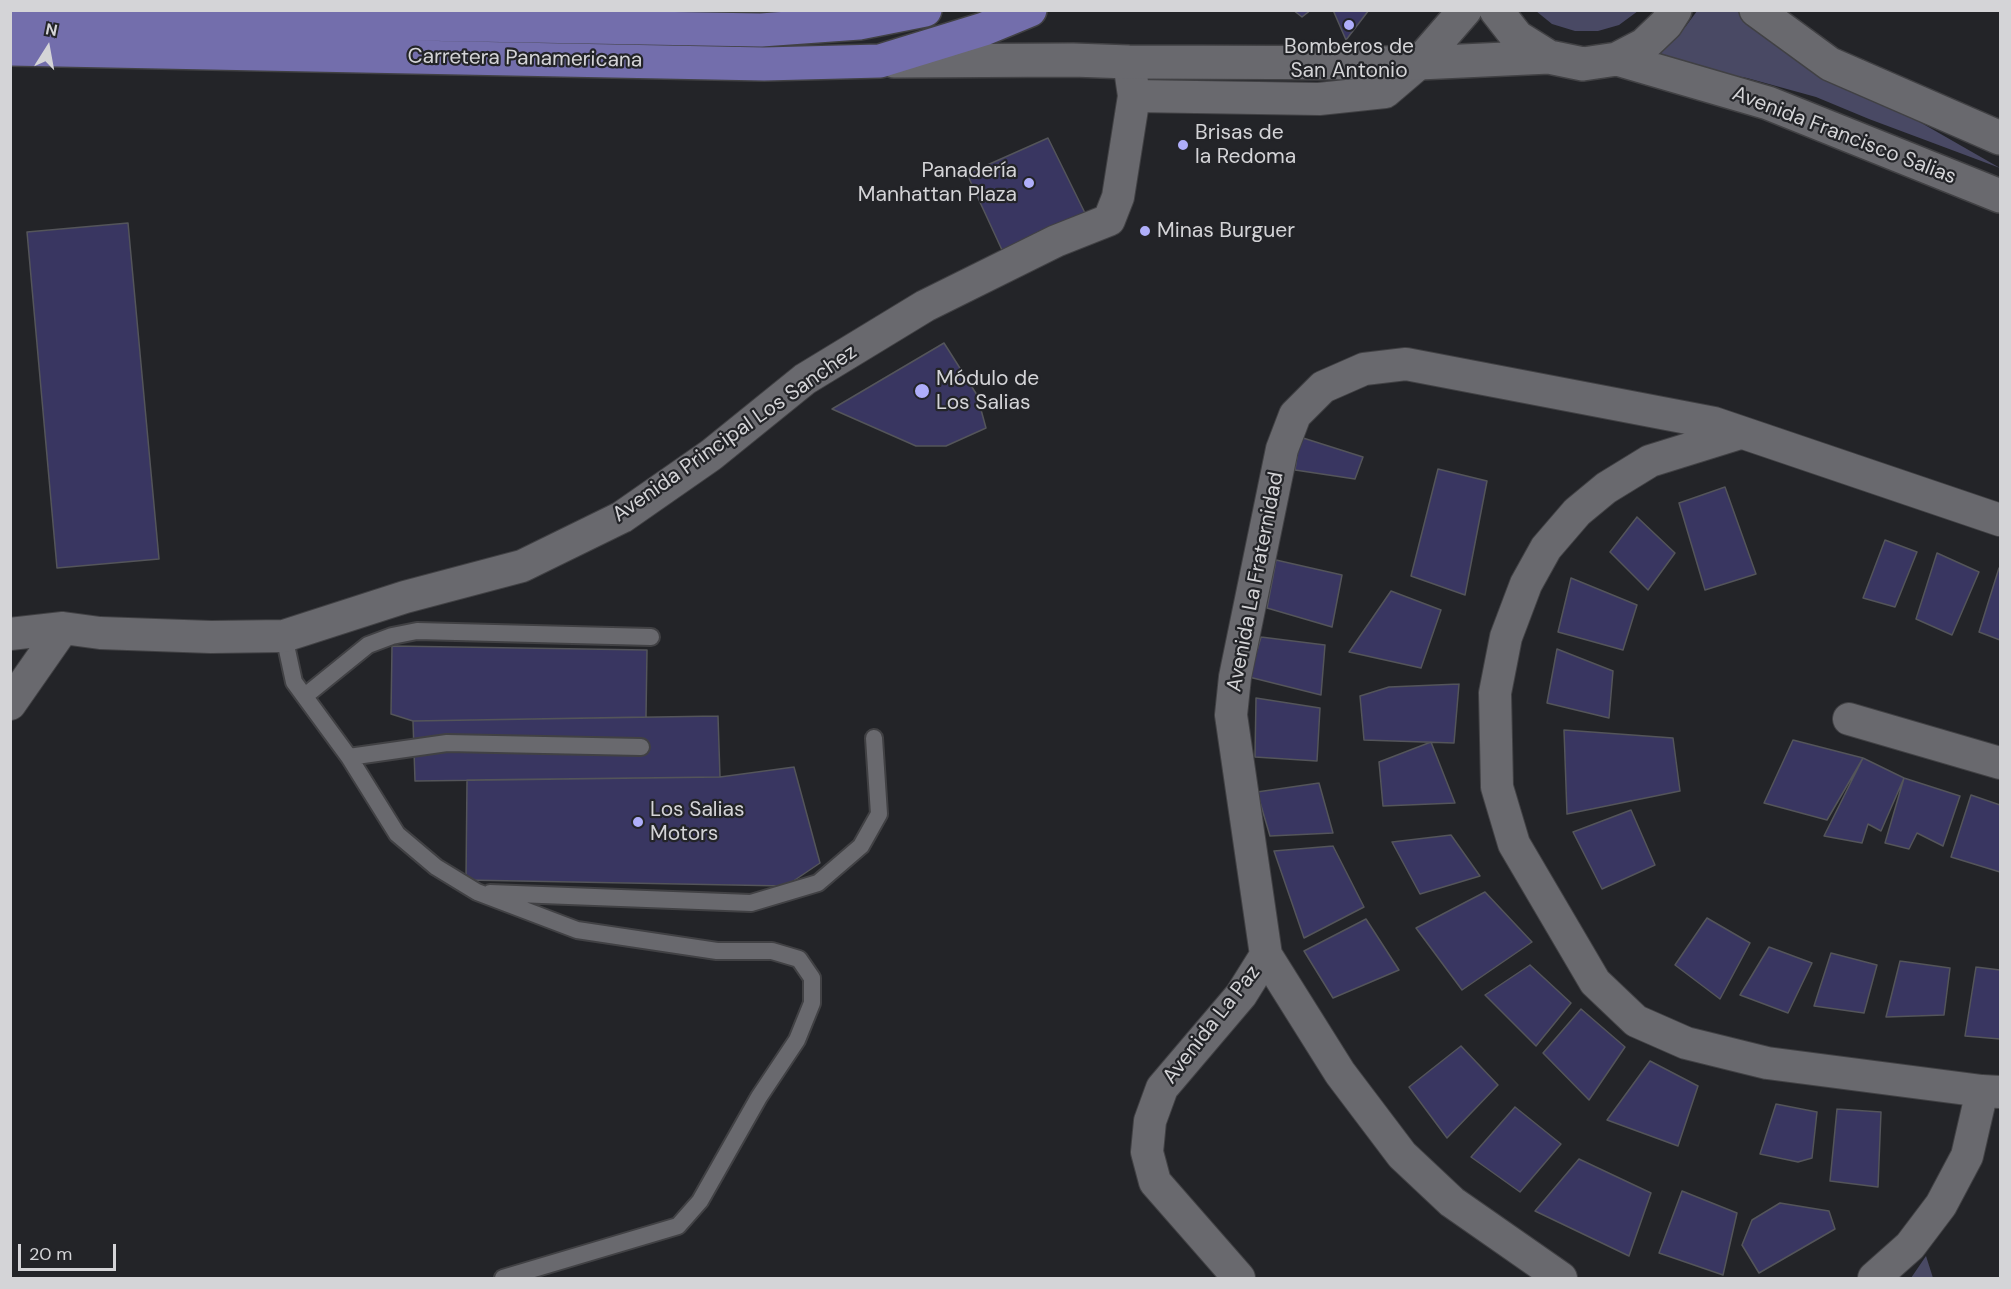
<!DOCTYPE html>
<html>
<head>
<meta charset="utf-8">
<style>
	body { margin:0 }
	#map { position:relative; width:2011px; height:1289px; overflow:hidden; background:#232428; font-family:"DM Sans",sans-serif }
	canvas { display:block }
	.frame { position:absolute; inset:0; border:12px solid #d4d4d7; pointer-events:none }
	.north { position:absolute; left:18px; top:18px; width:60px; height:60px; -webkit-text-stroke:4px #232428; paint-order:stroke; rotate:11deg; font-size:16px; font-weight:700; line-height:24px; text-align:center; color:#d4d4d7 }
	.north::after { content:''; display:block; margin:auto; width:21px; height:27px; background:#d4d4d7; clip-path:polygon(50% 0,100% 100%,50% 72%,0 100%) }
	.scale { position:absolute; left:18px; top:1244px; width:98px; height:27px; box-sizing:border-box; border:3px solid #d4d4d7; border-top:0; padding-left:8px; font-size:18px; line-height:21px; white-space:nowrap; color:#d4d4d7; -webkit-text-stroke:4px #232428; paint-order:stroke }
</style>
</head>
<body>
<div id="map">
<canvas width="2011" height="1289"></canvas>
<div class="frame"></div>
<div class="north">N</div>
<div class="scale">20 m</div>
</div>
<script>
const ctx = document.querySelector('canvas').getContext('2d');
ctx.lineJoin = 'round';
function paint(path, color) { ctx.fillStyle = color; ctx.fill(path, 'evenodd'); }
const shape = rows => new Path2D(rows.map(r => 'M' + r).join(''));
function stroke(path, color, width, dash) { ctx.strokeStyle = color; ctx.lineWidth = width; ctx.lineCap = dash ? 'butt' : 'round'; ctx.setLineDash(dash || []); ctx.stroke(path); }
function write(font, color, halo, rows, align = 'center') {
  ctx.font = font + ' "DM Sans",sans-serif'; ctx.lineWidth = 4.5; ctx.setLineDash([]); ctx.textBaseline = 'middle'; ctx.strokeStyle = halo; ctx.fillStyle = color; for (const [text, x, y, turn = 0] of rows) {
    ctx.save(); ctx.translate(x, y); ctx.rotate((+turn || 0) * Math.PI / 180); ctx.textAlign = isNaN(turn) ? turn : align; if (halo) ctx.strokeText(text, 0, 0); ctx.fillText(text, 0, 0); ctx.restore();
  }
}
paint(shape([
	[1536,11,1638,11,1619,25,1598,31,1575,31,1552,24],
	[1697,11,1739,11,1753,22,1911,117,2000,168,1869,119,1816,97,1747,78,1652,60,1686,26],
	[1926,1256,1933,1278,1911,1278]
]), '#494964');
const building = shape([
	[1293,10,1311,10,1302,17,1293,10],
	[1333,10,1369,10,1346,40,1333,10],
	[1048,138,1085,213,1002,250,967,174,1048,138],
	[128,223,159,559,57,568,27,232,128,223],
	[944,343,977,395,986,428,946,446,916,446,832,409,944,343],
	[1300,437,1363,457,1355,479,1295,470,1300,437],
	[1438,469,1487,481,1465,595,1411,576,1438,469],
	[1725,487,1756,574,1705,590,1679,503,1725,487],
	[1637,517,1675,553,1648,590,1610,552,1637,517],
	[1885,540,1917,552,1895,607,1863,598,1885,540],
	[1937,553,1979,572,1952,635,1916,619,1937,553],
	[1276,560,1342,575,1332,627,1267,608,1276,560],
	[1999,568,2000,569,2000,640,1979,632,1999,568],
	[1571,578,1637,605,1623,650,1558,632,1571,578],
	[1391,591,1441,610,1421,668,1349,652,1391,591],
	[1261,637,1325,645,1321,695,1249,677,1261,637],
	[392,646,647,650,646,717,413,721,391,714,392,646],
	[1557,649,1613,671,1609,718,1547,703,1557,649],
	[1459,684,1454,743,1364,740,1360,696,1389,687,1459,684],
	[1256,698,1320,708,1317,761,1255,757,1256,698],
	[718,716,720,777,415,781,413,721,718,716],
	[1564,730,1673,738,1680,791,1567,814,1564,730],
	[1793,740,1863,758,1827,820,1764,803,1793,740],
	[1431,742,1455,803,1383,806,1379,762,1431,742],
	[1863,758,1904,778,1881,831,1868,824,1862,843,1824,836,1863,758],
	[794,767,820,863,786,886,466,880,467,780,720,777,794,767],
	[1904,778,1960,796,1943,846,1917,833,1909,849,1885,843,1904,778],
	[1319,783,1333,833,1270,836,1257,792,1319,783],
	[1971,795,2000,805,2000,872,1951,857,1971,795],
	[1631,810,1655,865,1602,889,1573,832,1631,810],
	[1451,835,1480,876,1420,894,1392,842,1451,835],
	[1333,846,1364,907,1304,938,1274,851,1333,846],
	[1485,892,1532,942,1462,990,1416,928,1485,892],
	[1707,918,1750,943,1720,999,1675,965,1707,918],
	[1366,919,1399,970,1333,998,1304,951,1366,919],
	[1769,947,1812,963,1788,1013,1740,995,1769,947],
	[1831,953,1877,965,1864,1013,1814,1006,1831,953],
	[1900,961,1950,968,1944,1015,1886,1017,1900,961],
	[1530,965,1571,1003,1536,1046,1485,995,1530,965],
	[1976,967,2000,970,2000,1039,1965,1036,1976,967],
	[1581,1009,1625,1047,1589,1100,1543,1053,1581,1009],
	[1461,1046,1498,1085,1447,1138,1409,1087,1461,1046],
	[1650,1061,1698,1086,1678,1146,1607,1120,1650,1061],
	[1776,1104,1817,1112,1812,1158,1798,1162,1760,1154,1776,1104],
	[1515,1107,1561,1144,1520,1192,1471,1157,1515,1107],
	[1837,1109,1881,1112,1878,1187,1830,1181,1837,1109],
	[1579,1159,1651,1193,1629,1256,1535,1211,1579,1159],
	[1682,1191,1737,1213,1723,1275,1659,1253,1682,1191],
	[1780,1203,1829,1211,1835,1229,1759,1273,1742,1245,1752,1220,1780,1203]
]);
paint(building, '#393661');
stroke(building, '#54555a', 1.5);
const service = shape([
	[284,636,294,682,349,757,397,834,436,867,477,892,577,930,717,951,772,951,799,959,812,978,812,1003,797,1040,759,1097,700,1201,678,1226,503,1278],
	[305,696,368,645,392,636,417,631,651,637],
	[349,757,447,743,641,747],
	[490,893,751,903,818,883,861,846,879,814,874,738]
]);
const minor = shape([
	[1134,96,1319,99,1385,92,1419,63],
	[1740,433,1650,461,1606,488,1577,512,1546,548,1526,584,1506,637,1495,693,1497,787,1514,844,1595,982,1636,1021,1686,1043,1767,1063,1982,1091,2000,1092],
	[10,634,63,628,100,633,211,637,284,636,405,597,522,566,622,517,711,455,805,379,925,306,1056,241,1109,220,1118,197,1134,96,1129,62],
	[10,704,63,628],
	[1849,719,2000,763],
	[1239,1278,1155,1182,1147,1152,1150,1121,1162,1088,1241,995,1266,955],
	[1561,1278,1452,1202,1402,1155,1340,1073,1266,955,1231,715,1235,677,1282,449,1295,415,1323,387,1364,369,1406,364,1714,423,2000,520],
	[1874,1278,1910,1246,1941,1205,1967,1156,1982,1091]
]);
const tertiary = shape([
	[1496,10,1517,37,1549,57,1583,64,1617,59,1644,45,1666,24,1675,10],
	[1756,10,1830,64,2000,138],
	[1617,59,1768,103,2000,196],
	[894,61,1073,60,1129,62,1419,63,1549,57],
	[1419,63,1465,10]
]);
const primary = shape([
	[10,17,761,30,859,23,925,10],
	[10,49,764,64,880,61,984,29,1030,10]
]);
stroke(service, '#414144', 20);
stroke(minor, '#414144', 34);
stroke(tertiary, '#414144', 36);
stroke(primary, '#414144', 36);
stroke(service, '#69696e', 16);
stroke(minor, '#69696e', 32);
stroke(tertiary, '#69696e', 33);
stroke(primary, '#736eac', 33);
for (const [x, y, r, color] of [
	[1349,25,6,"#afaefa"],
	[1183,145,6,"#afaefa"],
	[1029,183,6,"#afaefa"],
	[1145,231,6,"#afaefa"],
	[922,391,8,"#afaefa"],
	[638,822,6,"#afaefa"]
]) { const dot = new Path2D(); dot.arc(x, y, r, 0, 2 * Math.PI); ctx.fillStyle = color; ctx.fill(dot); stroke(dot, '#232428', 2); }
write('21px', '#d4d4d7', '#232428', [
	["Bomberos de",1349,47,"center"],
	["San Antonio",1349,71,"center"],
	["Brisas de",1195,133],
	["la Redoma",1195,157],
	["Panadería",1017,171,"right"],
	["Manhattan Plaza",1017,195,"right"],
	["Minas Burguer",1157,231],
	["Módulo de",936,379],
	["Los Salias",936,403],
	["Los Salias",650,810],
	["Motors",650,834]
], 'left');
write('21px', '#d4d4d7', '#232428', [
	["Carretera Panamericana",525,59,1],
	["Avenida Francisco Salias",1844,136,21],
	["Avenida Principal Los Sanchez",735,434,-35],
	["Avenida La Fraternidad",1256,582,-79],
	["Avenida La Paz",1212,1025,-52]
]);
</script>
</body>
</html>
